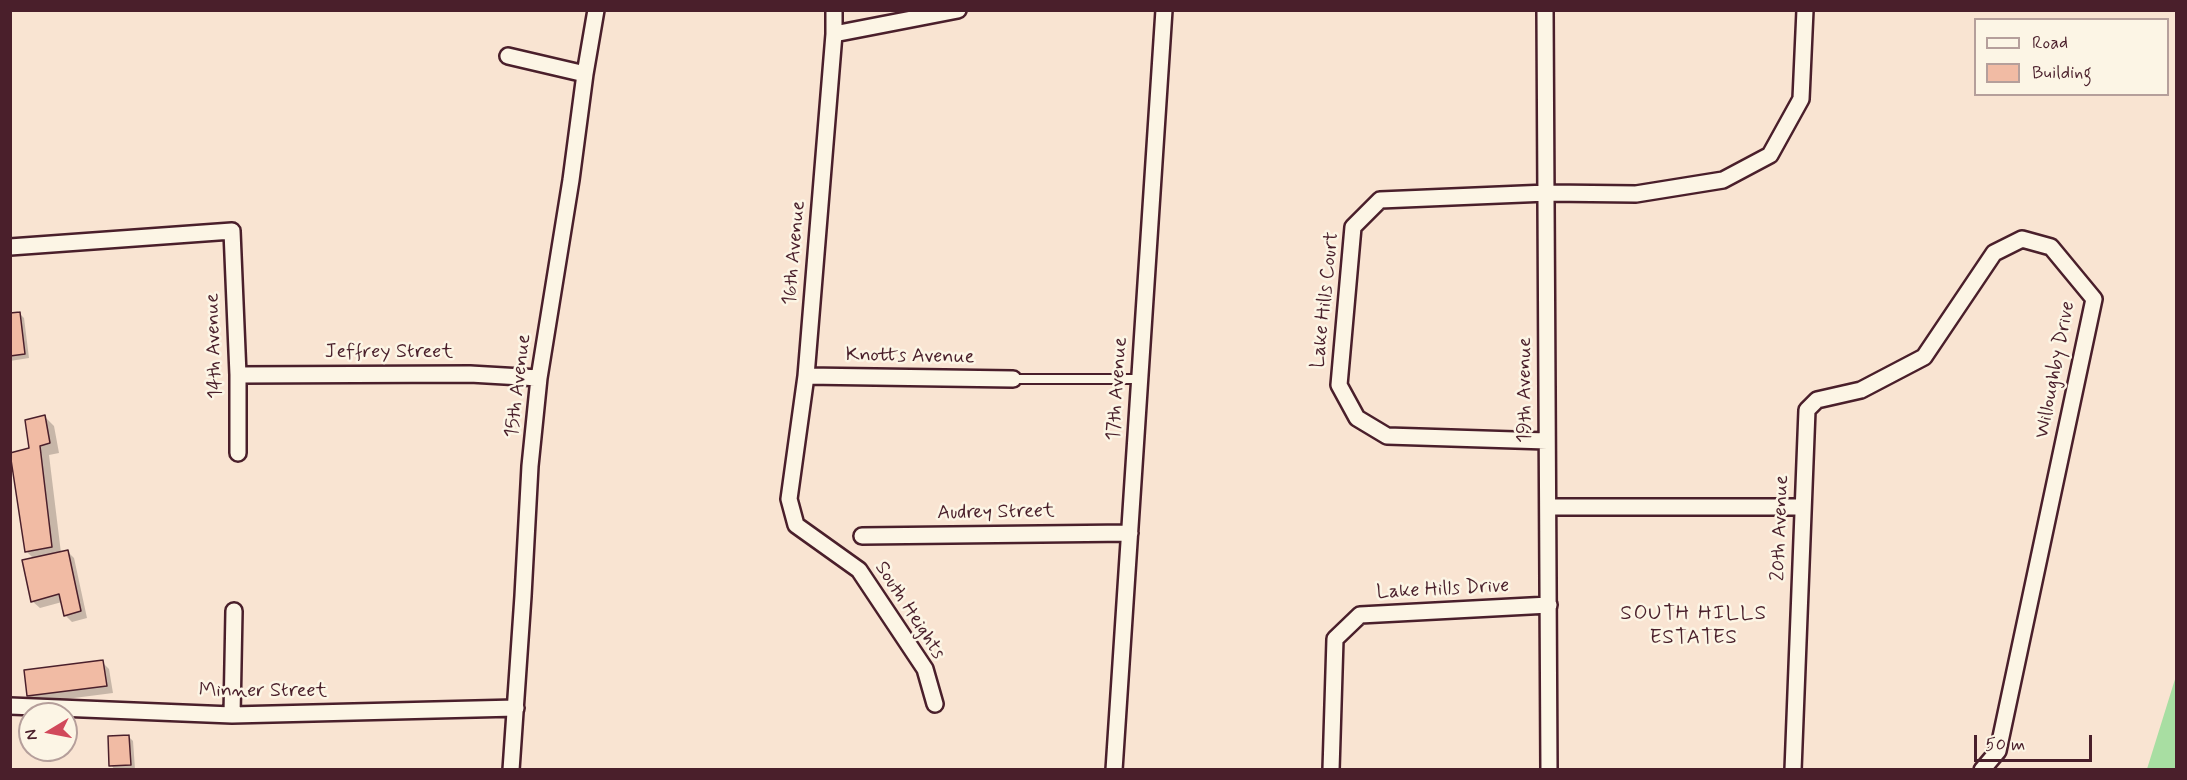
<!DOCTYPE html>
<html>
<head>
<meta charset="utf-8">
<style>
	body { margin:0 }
	#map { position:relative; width:2187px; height:780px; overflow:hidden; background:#f9e4d2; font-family:Mynerve,sans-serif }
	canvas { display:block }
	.frame { position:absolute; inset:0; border:12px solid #4a1f2b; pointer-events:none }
	.legend { position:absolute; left:1974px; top:18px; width:195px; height:78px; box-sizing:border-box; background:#fcf5e5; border:2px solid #b59f9b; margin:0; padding:8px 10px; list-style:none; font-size:18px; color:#4a1f2b }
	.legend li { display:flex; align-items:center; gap:12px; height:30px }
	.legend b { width:30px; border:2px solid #b59f9b }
	.north { position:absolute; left:18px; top:702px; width:60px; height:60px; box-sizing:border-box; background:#fcf5e5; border:2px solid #b59f9b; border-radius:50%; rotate:260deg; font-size:16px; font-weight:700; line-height:24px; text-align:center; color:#4a1f2b }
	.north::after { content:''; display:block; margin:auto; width:21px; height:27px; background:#d1495b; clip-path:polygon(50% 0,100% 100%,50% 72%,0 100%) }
	.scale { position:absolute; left:1974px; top:735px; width:118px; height:27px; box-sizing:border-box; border:3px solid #4a1f2b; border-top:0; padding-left:8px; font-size:18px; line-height:21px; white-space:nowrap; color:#4a1f2b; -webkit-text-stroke:4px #fcf5e5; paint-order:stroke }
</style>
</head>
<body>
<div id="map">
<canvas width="2187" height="780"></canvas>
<div class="frame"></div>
<ul class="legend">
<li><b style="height:8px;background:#fcf5e5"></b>Road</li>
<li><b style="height:16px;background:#f1bba4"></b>Building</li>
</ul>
<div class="north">N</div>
<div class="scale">50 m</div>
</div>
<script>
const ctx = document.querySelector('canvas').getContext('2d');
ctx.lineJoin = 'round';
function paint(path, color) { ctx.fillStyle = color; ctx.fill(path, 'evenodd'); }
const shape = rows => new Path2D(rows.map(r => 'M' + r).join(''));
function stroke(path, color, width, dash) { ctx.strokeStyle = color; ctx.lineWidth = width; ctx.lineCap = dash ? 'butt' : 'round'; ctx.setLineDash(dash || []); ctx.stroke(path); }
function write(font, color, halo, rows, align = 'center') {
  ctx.font = font + ' Mynerve,sans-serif'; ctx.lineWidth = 5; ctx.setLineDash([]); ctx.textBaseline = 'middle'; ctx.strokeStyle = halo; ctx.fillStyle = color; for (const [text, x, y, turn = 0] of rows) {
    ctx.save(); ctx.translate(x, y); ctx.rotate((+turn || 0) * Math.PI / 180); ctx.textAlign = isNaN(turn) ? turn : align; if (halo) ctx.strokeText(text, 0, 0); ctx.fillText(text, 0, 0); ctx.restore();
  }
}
paint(shape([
	[2176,676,2176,769,2147,769,2157,737]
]), '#a8dea2');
paint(shape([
	[19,313,24,318,29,358,10,361,10,314],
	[45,417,54,426,59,453,49,455,61,553,67,551,74,558,87,618,72,622,65,615,62,602,40,608,32,601,34,559,26,551,31,450],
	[102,662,109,669,113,693,35,703,28,696],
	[129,737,133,741,135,769,115,770,111,765]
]), '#0003');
const building = shape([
	[20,312,25,354,10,356,10,313,20,312],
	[45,415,50,443,40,446,52,547,25,552,10,453,29,448,25,420,45,415],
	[68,550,81,611,64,616,59,594,31,602,22,560,68,550],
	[103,660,107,686,27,696,24,670,103,660],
	[129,735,131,765,109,766,108,736,129,735]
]);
paint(building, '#f1bba4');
stroke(building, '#4a1f2b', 1.5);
const lane = shape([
	[1013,379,1140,379]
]);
const street = shape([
	[834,10,834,34,806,376,789,499,796,525,859,570,925,669,935,704],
	[1545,10,1549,770],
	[834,34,958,10],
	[508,56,585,74],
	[10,247,232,231,238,375,238,453],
	[238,375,470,374,539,378],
	[806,376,1013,379],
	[1547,441,1387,436,1357,418,1339,385,1353,227,1380,200,1547,193,1636,194,1723,180,1770,155,1801,99,1805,10],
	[1548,507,1802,507],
	[862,536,1130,533],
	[10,706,232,715,516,708],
	[232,715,234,611],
	[511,770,523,596,530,466,539,378,571,180,585,74,596,10],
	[1114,770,1164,10],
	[1331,770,1335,639,1360,615,1549,605],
	[1793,770,1807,410,1817,400,1861,390,1924,357,1994,253,2022,239,2051,247,2094,299,1998,751,1982,770]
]);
stroke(lane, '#4a1f2b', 12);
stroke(street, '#4a1f2b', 20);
stroke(lane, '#fcf5e5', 8);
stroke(street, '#fcf5e5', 15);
write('20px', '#4a1f2b', '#fcf5e5', [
	["16th Avenue",795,253,-85],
	["Lake Hills Court",1326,300,-84],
	["14th Avenue",215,346,-92],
	["Jeffrey Street",389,353],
	["Knotts Avenue",910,357,1],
	["Willoughby Drive",2056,370,-79],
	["15th Avenue",519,386,-83],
	["17th Avenue",1118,389,-86],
	["19th Avenue",1526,390,-90],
	["Audrey Street",996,513,-1],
	["20th Avenue",1781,528,-88],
	["Lake Hills Drive",1443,590,-3],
	["South Heights",909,611,57],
	["Minner Street",263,692]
]);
ctx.letterSpacing = '1.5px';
write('21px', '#4a1f2b', '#fcf5e5', [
	["SOUTH HILLS",1694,615],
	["ESTATES",1694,639]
]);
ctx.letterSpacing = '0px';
</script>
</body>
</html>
